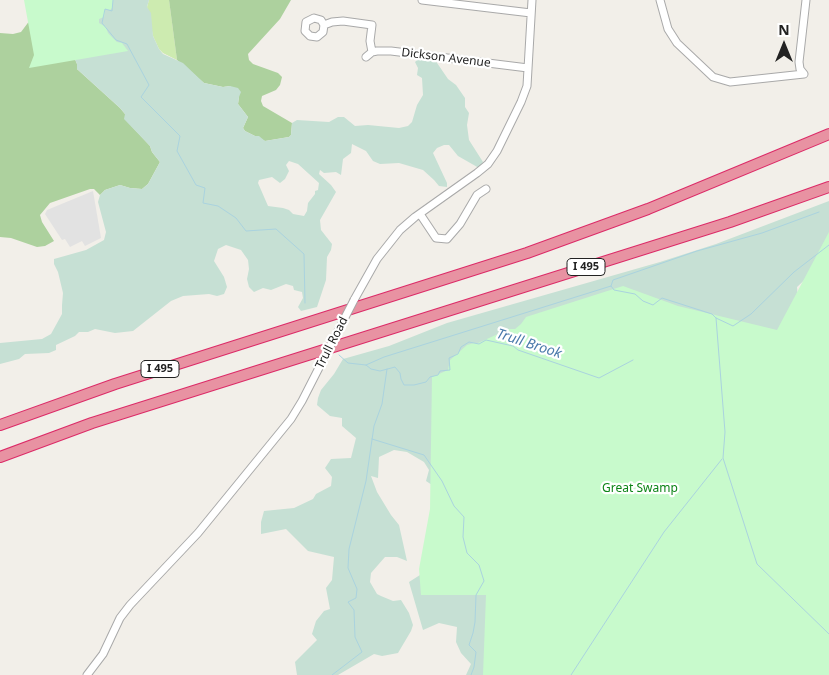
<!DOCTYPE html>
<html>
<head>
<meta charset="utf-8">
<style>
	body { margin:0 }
	#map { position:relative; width:829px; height:675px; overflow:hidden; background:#f2efe9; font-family:"Noto Sans",sans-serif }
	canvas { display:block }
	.north { position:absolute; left:759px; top:20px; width:50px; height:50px; -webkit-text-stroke:4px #fff; paint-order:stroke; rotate:0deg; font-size:14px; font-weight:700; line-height:20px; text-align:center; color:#222 }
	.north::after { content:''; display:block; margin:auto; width:18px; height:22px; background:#222; clip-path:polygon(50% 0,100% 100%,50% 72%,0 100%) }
</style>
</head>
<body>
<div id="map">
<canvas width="829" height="675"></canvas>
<div class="north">N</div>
</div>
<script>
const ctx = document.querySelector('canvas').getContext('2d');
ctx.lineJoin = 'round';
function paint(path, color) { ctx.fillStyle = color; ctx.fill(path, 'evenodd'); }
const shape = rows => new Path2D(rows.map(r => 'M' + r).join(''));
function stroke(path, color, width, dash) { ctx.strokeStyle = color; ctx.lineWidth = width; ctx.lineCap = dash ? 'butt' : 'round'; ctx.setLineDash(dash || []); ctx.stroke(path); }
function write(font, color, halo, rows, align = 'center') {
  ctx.font = font + ' "Noto Sans",sans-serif'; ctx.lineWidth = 4.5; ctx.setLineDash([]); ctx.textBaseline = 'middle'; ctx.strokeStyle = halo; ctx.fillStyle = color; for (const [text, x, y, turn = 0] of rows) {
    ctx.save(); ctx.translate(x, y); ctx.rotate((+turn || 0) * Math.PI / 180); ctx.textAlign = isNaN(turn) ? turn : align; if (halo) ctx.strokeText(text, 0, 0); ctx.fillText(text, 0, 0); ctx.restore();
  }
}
paint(shape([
	[149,0,169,0,177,60,163,53,159,49,153,36,147,7]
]), '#cdebb0');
paint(shape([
	[169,0,291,0,280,19,248,54,249,60,253,64,278,73,282,77,280,85,276,90,262,96,261,101,263,106,292,123,291,135,289,137,265,141,245,131,243,128,248,117,238,104,239,97,230,86,223,87,204,83,177,60],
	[30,20,72,52,77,64,77,69,120,108,125,114,125,119,150,146,152,152,160,162,148,184,142,189,130,188,120,185,105,190,100,195,94,189,90,189,50,203,40,215,42,222,54,241,45,246,37,247,11,238,0,237,0,33,13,34,21,32]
]), '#add19e');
paint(shape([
	[40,0,149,0,147,7,151,13,153,36,159,49,163,54,183,63,204,83,223,87,230,86,238,88,241,92,239,97,238,104,248,117,243,128,245,131,255,136,259,136,265,141,289,137,291,135,292,123,297,120,329,122,338,117,344,117,355,126,368,125,399,128,408,126,412,122,417,105,423,95,422,78,417,75,418,68,415,62,418,59,427,58,435,60,448,79,456,85,465,98,465,107,469,113,467,125,469,140,483,162,479,168,458,156,449,145,444,145,437,148,433,153,447,183,447,187,439,186,434,180,423,170,399,163,380,164,373,161,366,151,352,144,351,153,343,159,341,175,336,172,324,173,320,170,319,174,331,185,336,192,320,220,321,230,332,244,331,250,327,257,326,280,317,307,301,311,298,307,303,298,302,292,294,290,293,286,286,284,271,290,263,288,254,292,249,287,247,279,249,269,248,260,241,250,226,245,218,249,214,261,224,277,227,287,224,294,217,296,209,294,183,296,171,301,133,331,115,333,95,329,88,332,79,332,75,336,56,345,56,350,49,353,25,354,19,359,0,364,0,343,42,339,51,334,62,314,62,305,63,293,58,272,54,264,54,259,86,250,104,240,106,232,98,202,100,195,105,190,120,185,130,188,142,189,148,184,160,162,152,152,150,146,124,119,125,114,120,108,77,69,77,64,72,53],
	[289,161,298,164,319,183,318,190,315,191,315,194,308,203,307,211,304,216,293,214,289,210,283,208,268,206,258,183,259,180,272,177,280,183,285,179,289,171,286,165],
	[829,201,829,261,812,273,797,287,829,675,466,675,471,664,461,653,456,642,457,627,439,623,423,630,409,582,420,575,438,489,426,481,429,470,424,462,407,452,394,450,379,457,378,478,371,476,377,492,391,515,399,525,407,561,397,557,385,557,371,573,370,582,377,594,381,596,393,601,401,600,409,613,413,625,411,631,398,653,382,656,374,654,338,675,297,675,295,662,317,640,312,634,316,621,324,611,330,609,326,588,332,580,334,557,308,551,286,529,261,534,261,522,264,511,294,508,313,499,316,494,331,486,332,477,325,468,331,459,351,458,356,438,342,426,342,418,330,416,317,405,318,398,321,390,334,374,343,359,389,346,447,323,660,262,716,244]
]), '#c6e0d4');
paint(shape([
	[24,0,113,0,112,8,110,10,105,9,104,17,99,19,99,23,106,27,108,33,117,42,122,43,128,51,29,68,34,55],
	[829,232,829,675,483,675,486,595,421,595,419,569,430,509,432,377,448,370,450,360,467,345,474,343,478,343,509,329,515,329,521,324,526,317,623,286,678,306,777,330]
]), '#c8facc');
paint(shape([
	[93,191,101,238,85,246,82,241,70,247,65,239,62,240,45,214,47,210]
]), '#e2e2e2');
stroke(shape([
	[113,0,112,11,105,9,102,23,116,40,127,44,149,85,141,97,180,136,177,151,196,185,205,188,203,203,218,206,236,218,246,231,276,229,304,254,305,303],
	[611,286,613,280,697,251,762,233,819,212],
	[716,318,725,432,723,458,757,564,829,634],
	[339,355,348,363,366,365,371,369,380,371,395,367,400,373,401,379,404,385,414,385,426,382,430,377,438,375,440,371,450,370,449,358,458,354,461,347,469,342,479,344,486,340,513,346,518,350,599,378,633,360],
	[366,365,384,357,611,286,614,290,635,294,643,301,653,305,662,298,712,314,716,318,733,326,751,314,794,272,829,245],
	[372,439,424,455,442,481,454,506,464,517,463,537,467,553,479,565,484,581,476,595,475,622,473,633,469,645,476,652,474,667,471,675],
	[332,675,362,652,355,637,354,610,348,602,356,598,357,589,348,568,349,549,366,481,374,426,382,404,387,369],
	[571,675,664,532,722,459]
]), '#aad3df', 1);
const minor = shape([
	[422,0,531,13],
	[660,0,668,29,677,43,713,77,730,82,804,74,800,69,799,62,806,0],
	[324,25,323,32,317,37,310,36,305,31,306,22,314,18,321,20,324,25,332,22,343,21,372,25,370,41,372,52],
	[366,57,372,52,377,51,391,51,528,68],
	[420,214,436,238,447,239,460,224,477,195,486,189],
	[354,300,377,259,400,230,415,217,477,173,488,164,497,151,521,102,527,86,532,0],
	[87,675,103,654,120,618,130,605,198,533,291,419,302,401,324,358]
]);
const highway = shape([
	[0,425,115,384,527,253,648,209,829,134],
	[0,457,92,423,730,222,829,187]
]);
stroke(minor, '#a9a9a9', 9);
stroke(highway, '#dc2a67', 12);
stroke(minor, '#fff', 7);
stroke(highway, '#e892a2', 10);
const minorBridge = shape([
	[324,358,354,300]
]);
stroke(minorBridge, '#a9a9a9', 9, []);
stroke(minorBridge, '#fff', 7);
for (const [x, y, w] of [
	[586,267,38],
	[160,369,38]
]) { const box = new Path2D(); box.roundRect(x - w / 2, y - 8.5, w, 17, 4); ctx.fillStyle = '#fff'; ctx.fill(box); stroke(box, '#222', 1); }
write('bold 11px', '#222', null, [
	["I 495",586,267],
	["I 495",160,369]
]);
write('12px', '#222', '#fff', [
	["Dickson Avenue",446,58,7],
	["Trull Road",332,343,-63]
]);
write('12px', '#0c8416', '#fff', [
	["Great Swamp",640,489]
]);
write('italic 14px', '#4a7aab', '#fff', [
	["Trull Brook",529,344,18]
]);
</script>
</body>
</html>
